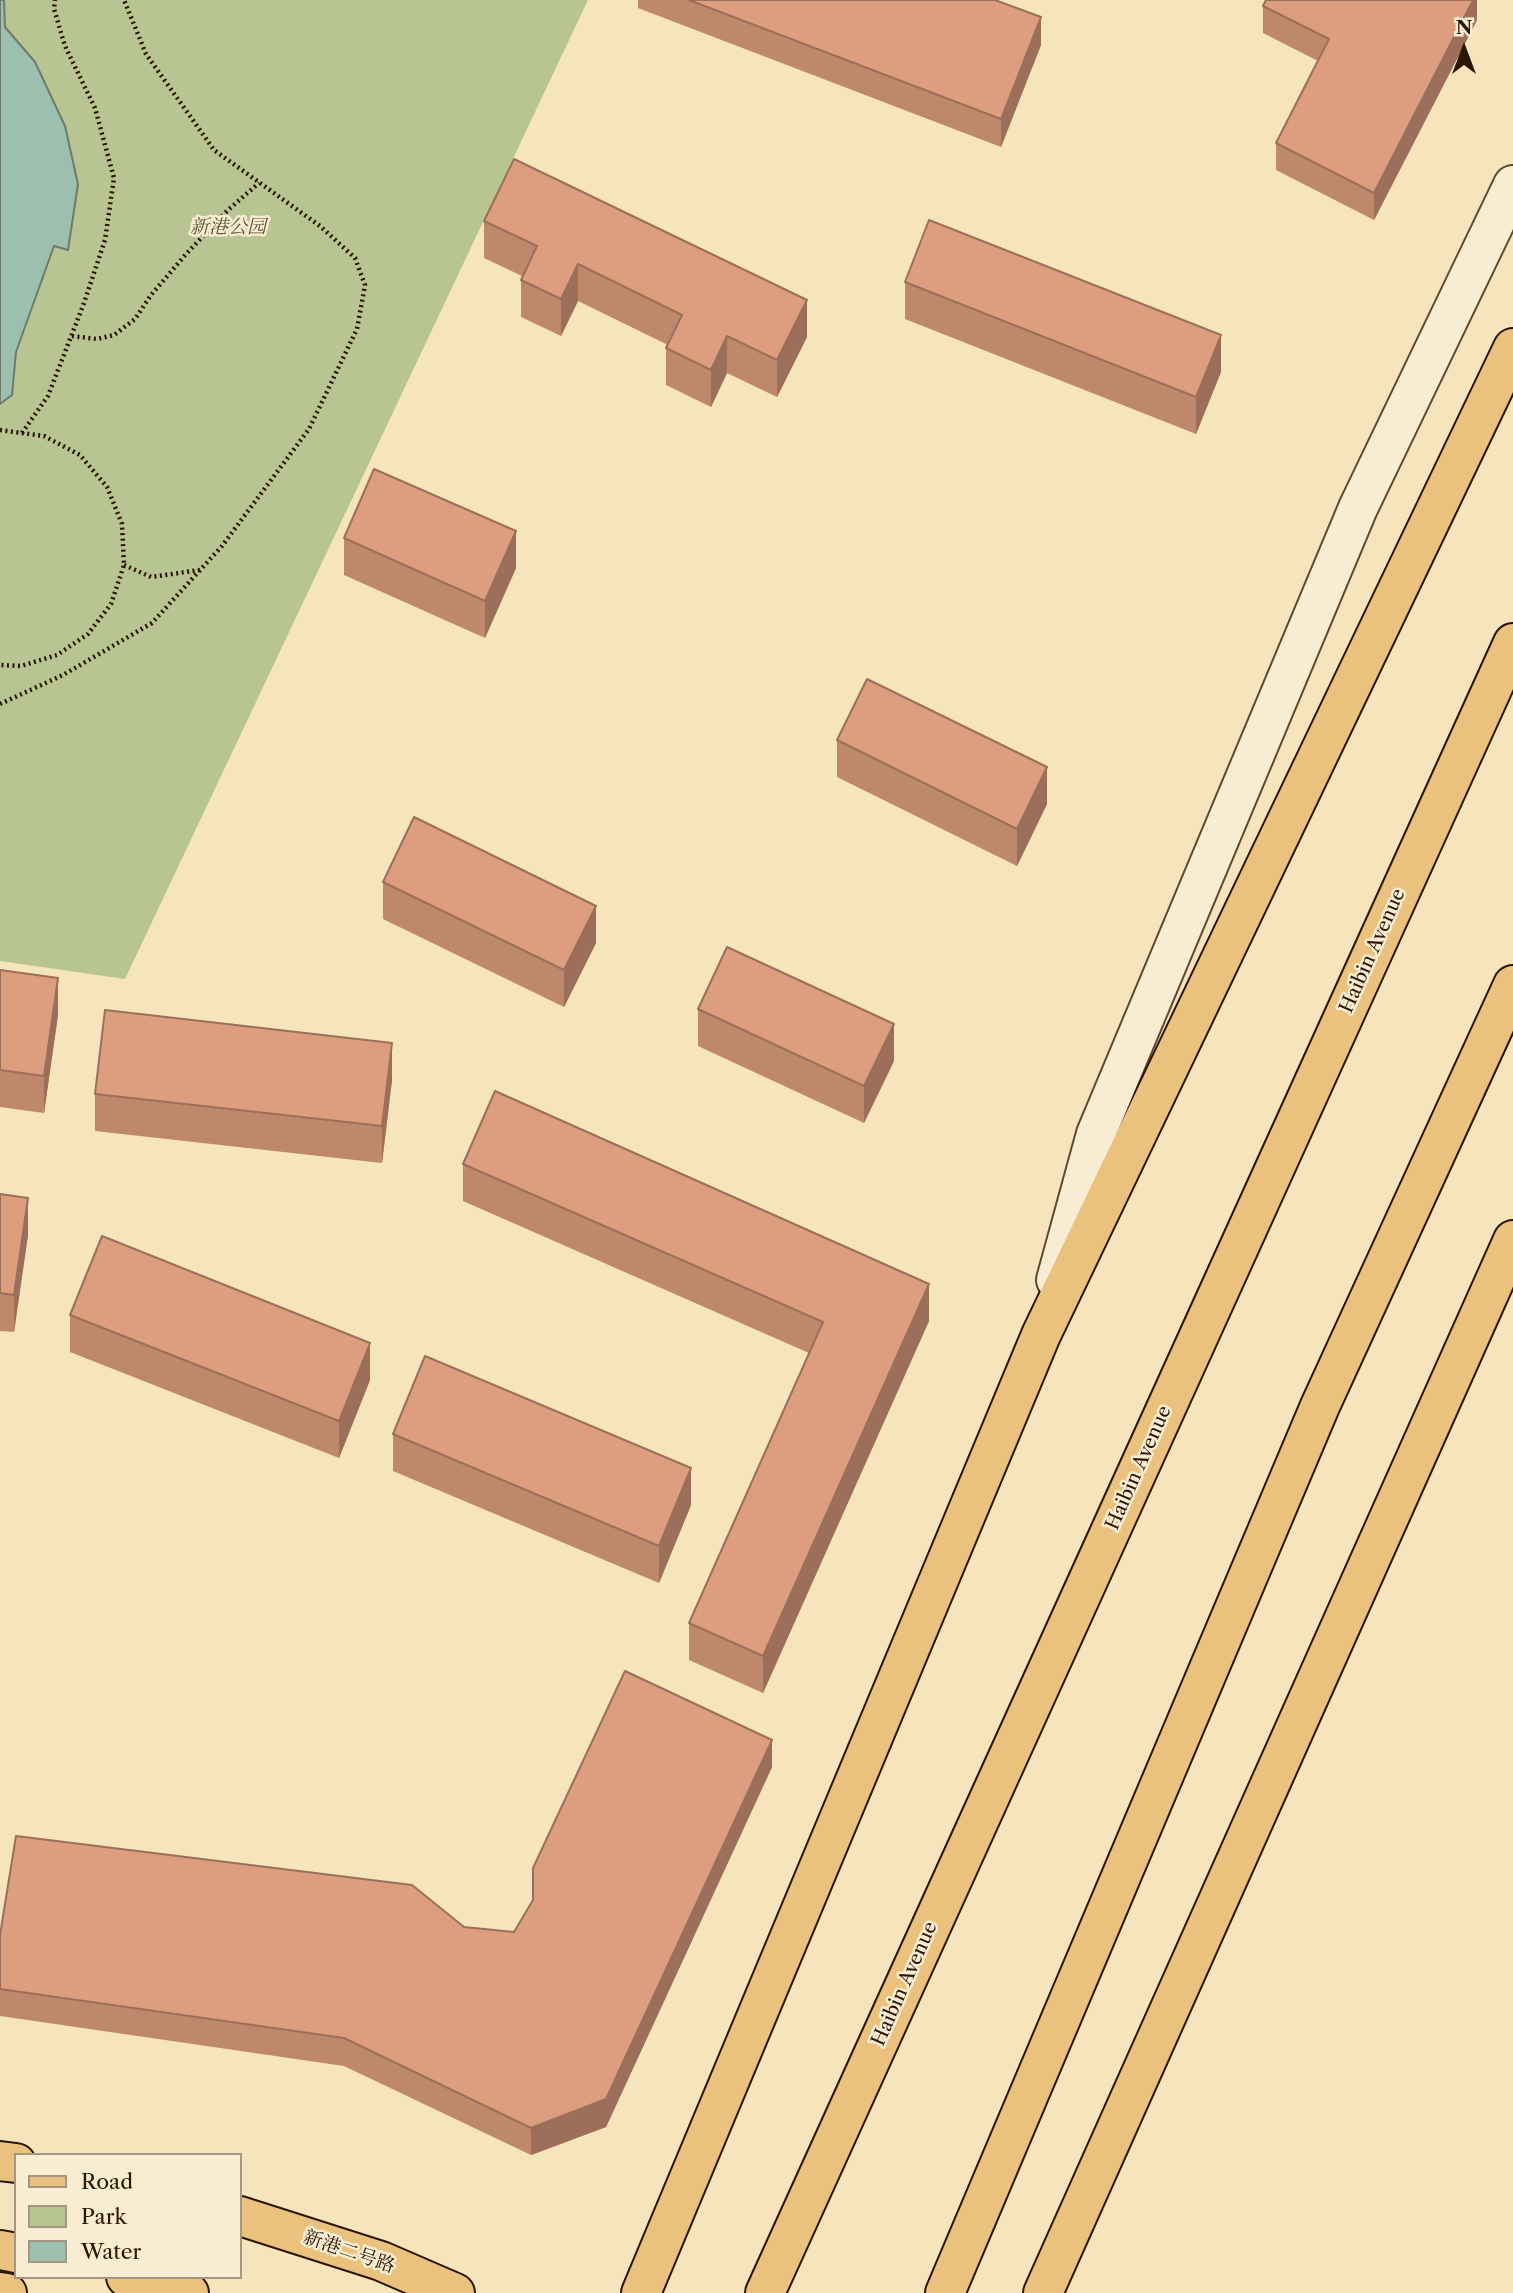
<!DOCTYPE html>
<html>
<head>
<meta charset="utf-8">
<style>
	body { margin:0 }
	#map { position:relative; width:1513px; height:2293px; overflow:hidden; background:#f5e4bc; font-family:"Libre Caslon Text",serif }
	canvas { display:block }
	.legend { position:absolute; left:14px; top:2153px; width:228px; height:126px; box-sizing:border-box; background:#f8edd3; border:2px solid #a6967f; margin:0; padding:9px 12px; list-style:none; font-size:21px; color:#2b1400 }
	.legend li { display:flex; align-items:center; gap:14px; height:35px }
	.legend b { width:35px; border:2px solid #a6967f }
	.north { position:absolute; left:1429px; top:14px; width:70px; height:70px; -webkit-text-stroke:5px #f8edd3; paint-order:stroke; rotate:0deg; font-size:19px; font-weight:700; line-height:28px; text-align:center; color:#2b1400 }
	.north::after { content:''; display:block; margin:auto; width:24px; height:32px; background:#2b1400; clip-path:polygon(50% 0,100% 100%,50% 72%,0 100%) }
</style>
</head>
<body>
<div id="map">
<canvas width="1513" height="2293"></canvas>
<ul class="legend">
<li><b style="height:9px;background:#eac27e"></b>Road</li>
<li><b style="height:19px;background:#b8c593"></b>Park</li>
<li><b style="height:19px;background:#9cbfb0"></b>Water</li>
</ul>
<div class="north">N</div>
</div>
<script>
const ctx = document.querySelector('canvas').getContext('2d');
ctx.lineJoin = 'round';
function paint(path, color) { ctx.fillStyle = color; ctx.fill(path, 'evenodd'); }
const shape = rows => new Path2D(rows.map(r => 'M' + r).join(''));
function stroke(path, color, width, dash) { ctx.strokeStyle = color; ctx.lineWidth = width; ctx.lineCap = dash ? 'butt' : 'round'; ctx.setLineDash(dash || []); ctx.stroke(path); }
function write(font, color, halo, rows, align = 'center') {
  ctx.font = font + ' "Libre Caslon Text","Noto Serif SC",serif'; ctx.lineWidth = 5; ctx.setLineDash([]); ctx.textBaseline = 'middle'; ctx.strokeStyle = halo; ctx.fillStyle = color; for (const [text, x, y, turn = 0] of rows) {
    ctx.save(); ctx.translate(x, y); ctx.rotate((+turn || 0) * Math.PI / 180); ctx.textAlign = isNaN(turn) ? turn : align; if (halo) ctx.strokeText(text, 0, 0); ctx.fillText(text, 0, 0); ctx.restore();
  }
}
paint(shape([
	[0,0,588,0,125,979,0,961]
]), '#b8c593');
const water = shape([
	[0,0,4,0,5,27,35,62,65,126,78,184,68,250,54,246,16,352,12,395,0,404,0,0]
]);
paint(water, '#9cbfb0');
stroke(water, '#6f7b6a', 2);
const minor = shape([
	[1056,1280,1096,1134,1358,508,1513,185]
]);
const major = shape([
	[0,2161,16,2163],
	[240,2216,381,2261,455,2293],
	[0,2250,16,2253],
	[126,2277,189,2293]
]);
const highway = shape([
	[0,2292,7,2293],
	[641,2293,1041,1335,1513,348],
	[765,2293,1513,643],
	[945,2293,1320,1406,1513,985],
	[1043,2293,1513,1240]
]);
stroke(minor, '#5e482f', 42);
stroke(major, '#2b1400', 42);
stroke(highway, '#2b1400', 42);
stroke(shape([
	[72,336,97,339,114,335,135,319,151,295,187,253,228,210,259,183],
	[0,430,44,436,80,455,107,487,122,524,124,565,111,604,88,634,57,655,21,666,0,665],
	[22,433,48,396,84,303,105,240,114,178,95,108,65,46,54,9,55,0],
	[124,565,151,577,200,570],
	[0,704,63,675,152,623,222,546,309,429,357,329,365,285,355,258,320,226,214,150,146,54,124,0]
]), '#2b1400', 4.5, [2, 3.5]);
stroke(minor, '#f8edd3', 38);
stroke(major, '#eac27e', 38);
stroke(highway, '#eac27e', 38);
paint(shape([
	[638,0,995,0,1041,45,1001,147,638,8],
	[1477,0,1477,20,1374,220,1276,170,1276,143,1318,61,1263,33,1263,6],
	[484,221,807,337,777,397,727,373,711,407,666,385,666,348,668,345,578,301,561,336,521,317,521,280,522,276,484,258],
	[905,282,1221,372,1196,434,905,319],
	[344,538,516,568,485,638,344,575],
	[837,740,1047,804,1017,866,837,777],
	[383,882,596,943,564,1007,383,919],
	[0,970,58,1015,44,1113,0,1107],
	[698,1009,894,1061,864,1123,698,1046],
	[392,1080,382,1163,95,1131,95,1094],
	[463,1164,929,1321,763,1693,689,1660,689,1623,809,1353,463,1201],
	[0,1194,28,1235,14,1332,0,1331],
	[70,1315,370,1380,339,1458,70,1352],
	[393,1434,691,1505,659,1583,393,1471],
	[772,1767,606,2127,531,2155,344,2066,0,2016,0,1935,464,1927,514,1932]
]), '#be886d');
paint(shape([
	[1473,0,1477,0,1477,20,1374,220,1374,193],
	[1041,17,1041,45,1001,147,1001,119],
	[578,264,578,301,561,336,561,299],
	[807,300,807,337,777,397,777,360],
	[1221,335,1221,372,1196,434,1196,397],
	[727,336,727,373,711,407,711,370],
	[516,531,516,568,485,638,485,601],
	[1047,767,1047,804,1017,866,1017,829],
	[596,906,596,943,564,1007,564,970],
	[58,978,58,1015,44,1113,44,1076],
	[894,1024,894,1061,864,1123,864,1086],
	[392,1043,392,1080,382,1163,382,1126],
	[28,1198,28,1235,14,1332,14,1295],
	[929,1284,929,1321,763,1693,763,1656],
	[370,1343,370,1380,339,1458,339,1421],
	[691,1468,691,1505,659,1583,659,1546],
	[772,1740,772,1767,606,2127,531,2155,531,2128]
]), '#9b6f59');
const building = shape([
	[689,0,995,0,1041,17,1001,119,689,0],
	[1266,0,1473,0,1374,193,1276,143,1329,39,1263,6,1266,0],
	[514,159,807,300,777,360,727,336,711,370,666,348,682,315,578,264,561,299,521,280,537,246,484,221,514,159],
	[929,220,1221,335,1196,397,905,282,929,220],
	[374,469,516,531,485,601,344,538,374,469],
	[867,679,1047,767,1017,829,837,740,867,679],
	[414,817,596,906,564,970,383,882,414,817],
	[727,947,894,1024,864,1086,698,1009,727,947],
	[0,970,58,978,44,1076,0,1070,0,970],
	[105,1010,392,1043,382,1126,95,1094,105,1010],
	[495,1091,929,1284,763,1656,689,1623,823,1322,463,1164,495,1091],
	[0,1194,28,1198,14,1295,0,1293,0,1194],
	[102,1236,370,1343,339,1421,70,1315,102,1236],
	[425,1356,691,1468,659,1546,393,1434,425,1356],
	[625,1671,772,1740,606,2099,531,2128,344,2038,0,1989,0,1935,16,1836,412,1885,464,1927,514,1932,533,1900,533,1868,625,1671]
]);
paint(building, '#dd9e7f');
stroke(building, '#9b6f59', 2);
write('italic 19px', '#5c5233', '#f8edd3', [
	["新港公园",228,228]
]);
write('19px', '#2b1400', '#f8edd3', [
	["Haibin Avenue",1373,951,-66],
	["Haibin Avenue",1139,1468,-66],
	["Haibin Avenue",905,1984,-66],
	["新港二号路",349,2252,19]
]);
</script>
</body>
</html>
